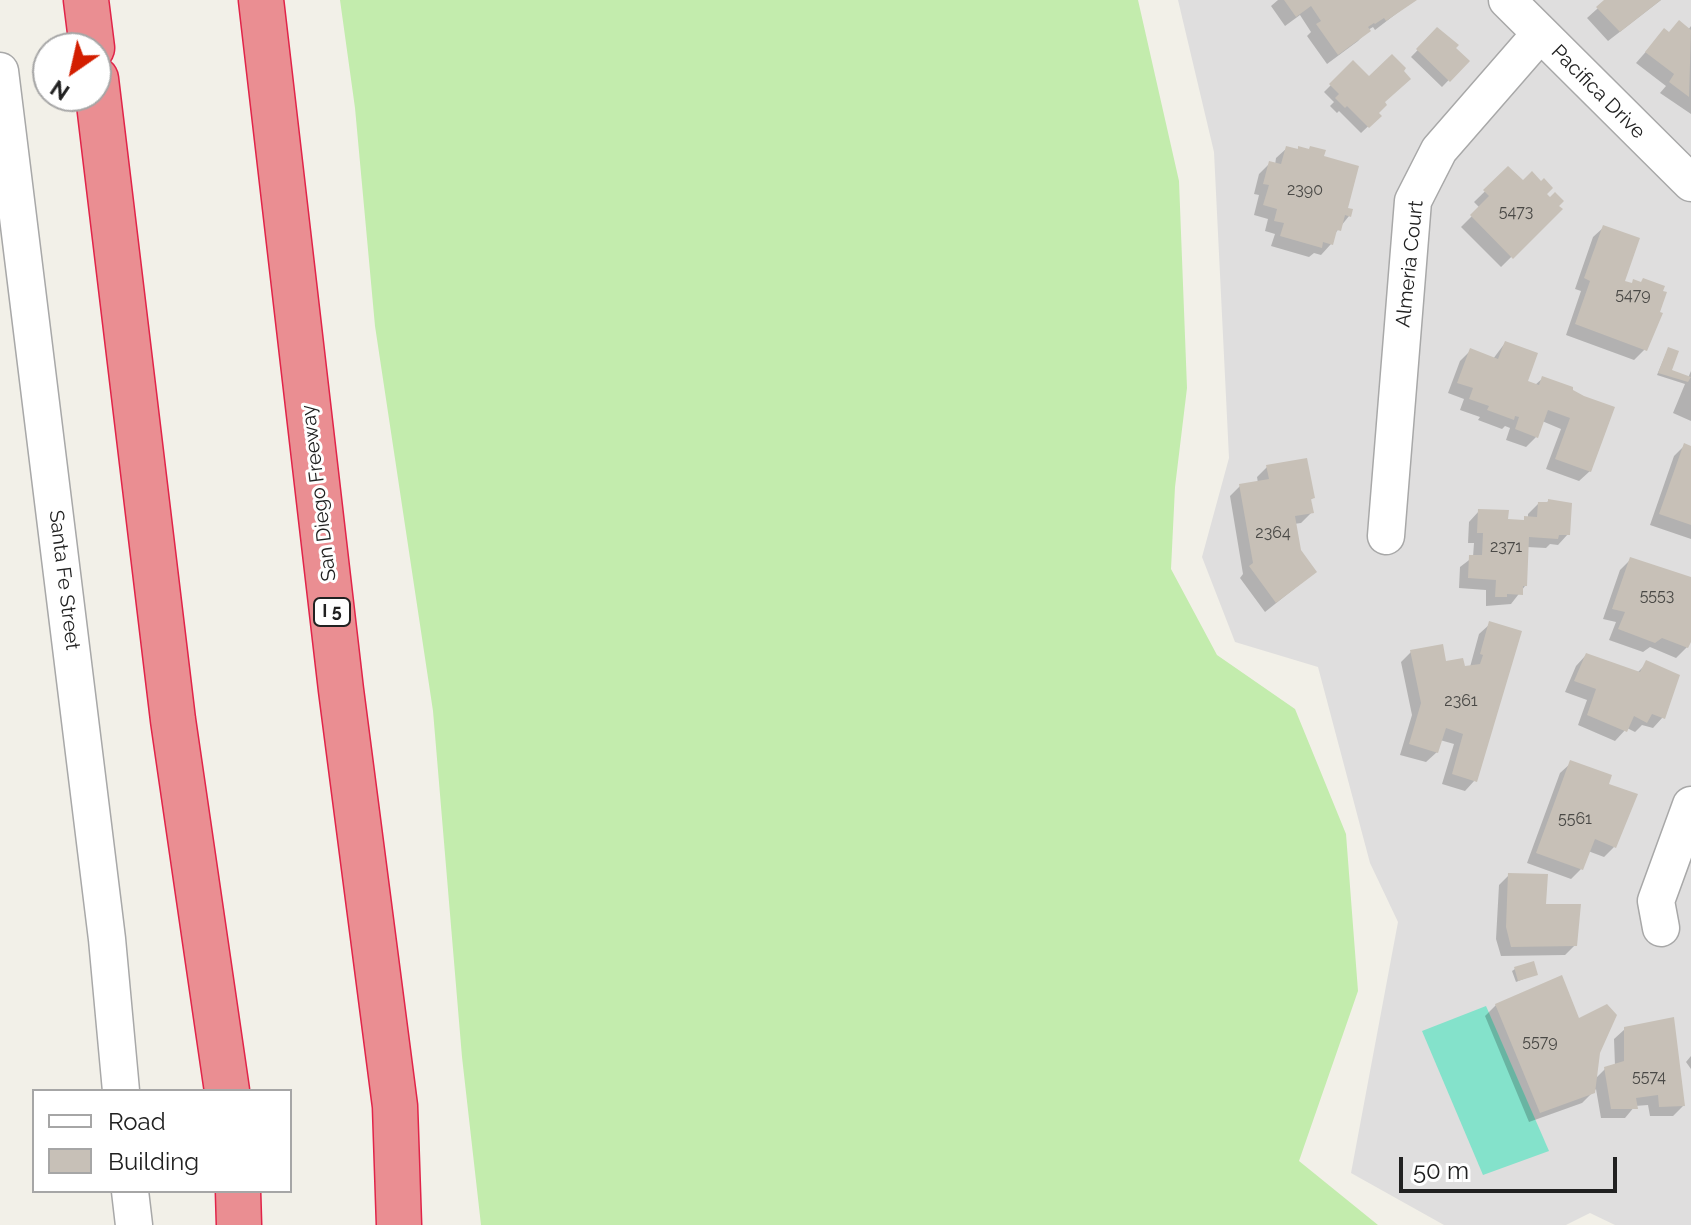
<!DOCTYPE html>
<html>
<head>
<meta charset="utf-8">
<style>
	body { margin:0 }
	#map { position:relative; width:1691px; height:1225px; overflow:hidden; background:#f2f0e8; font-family:Raleway,sans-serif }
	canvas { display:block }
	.legend { position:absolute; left:32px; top:1089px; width:260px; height:104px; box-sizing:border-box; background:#fff; border:2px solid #a6a6a6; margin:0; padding:10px 14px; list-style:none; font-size:24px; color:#212121 }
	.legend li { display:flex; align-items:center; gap:16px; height:40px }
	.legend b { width:40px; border:2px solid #a6a6a6 }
	.north { position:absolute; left:32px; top:32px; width:80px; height:80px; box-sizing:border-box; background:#fff; border:2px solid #a6a6a6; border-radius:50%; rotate:214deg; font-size:22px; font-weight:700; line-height:32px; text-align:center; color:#212121 }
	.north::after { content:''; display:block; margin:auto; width:28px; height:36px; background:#d31e00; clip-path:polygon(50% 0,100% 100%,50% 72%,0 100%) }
	.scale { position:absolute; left:1399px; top:1157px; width:218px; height:36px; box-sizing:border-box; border:4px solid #212121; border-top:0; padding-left:10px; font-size:24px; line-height:28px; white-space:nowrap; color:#212121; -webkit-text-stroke:6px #fff; paint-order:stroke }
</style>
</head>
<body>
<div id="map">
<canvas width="1691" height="1225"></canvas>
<ul class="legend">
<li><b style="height:10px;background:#fff"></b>Road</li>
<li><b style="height:22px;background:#c7c0b7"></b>Building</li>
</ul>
<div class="north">N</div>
<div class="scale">50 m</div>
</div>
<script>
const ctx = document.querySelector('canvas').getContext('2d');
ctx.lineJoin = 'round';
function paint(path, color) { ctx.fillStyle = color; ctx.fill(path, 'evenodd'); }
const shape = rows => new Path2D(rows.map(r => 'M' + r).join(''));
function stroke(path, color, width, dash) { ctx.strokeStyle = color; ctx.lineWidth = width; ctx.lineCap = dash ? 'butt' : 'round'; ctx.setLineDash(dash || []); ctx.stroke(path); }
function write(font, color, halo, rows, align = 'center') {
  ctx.font = font + ' Raleway,sans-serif'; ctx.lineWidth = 6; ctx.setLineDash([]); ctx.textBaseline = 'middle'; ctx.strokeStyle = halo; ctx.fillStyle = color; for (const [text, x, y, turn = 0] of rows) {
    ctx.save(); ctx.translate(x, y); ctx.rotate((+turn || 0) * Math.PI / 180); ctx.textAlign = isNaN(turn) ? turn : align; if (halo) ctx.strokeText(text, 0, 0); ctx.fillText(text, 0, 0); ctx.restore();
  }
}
paint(shape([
	[1178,0,1691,0,1691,1225,1615,1225,1590,1213,1566,1225,1444,1225,1351,1173,1398,922,1370,863,1318,667,1235,642,1202,557,1229,458,1214,152]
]), '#dfdede');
paint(shape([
	[340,0,1138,0,1179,181,1187,388,1175,487,1171,569,1217,655,1295,709,1346,834,1358,991,1299,1161,1378,1225,481,1225,462,1057,433,711,375,326,355,108]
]), '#c3ecad');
paint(shape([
	[1486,1006,1549,1151,1483,1175,1422,1031]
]), '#84e2cb');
paint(shape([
	[1278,0,1414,0,1375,30,1373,27,1368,30,1358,41,1327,64,1307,36,1311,32,1300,15,1285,26,1271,6],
	[1607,0,1661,0,1608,41,1587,18],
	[1691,26,1691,114,1660,93,1666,86,1636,63,1664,31,1668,34,1688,30],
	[1437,30,1467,61,1442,87,1411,57],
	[1353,63,1379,116,1361,133,1339,111,1337,113,1330,106,1334,102,1324,92],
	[1287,148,1296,150,1299,148,1322,158,1349,216,1333,236,1331,244,1321,255,1314,253,1309,257,1271,246,1275,234,1265,231,1268,219,1254,215,1259,195,1254,194,1259,174,1270,163,1275,165,1276,158],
	[1508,169,1523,183,1545,194,1560,209,1501,267,1461,227,1480,208,1474,202],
	[1604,227,1645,349,1634,360,1566,335,1581,291,1575,289,1593,237],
	[1505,343,1526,382,1535,385,1543,378,1571,388,1590,471,1579,481,1546,469,1561,429,1542,421,1536,437,1526,447,1506,440,1510,428,1505,426,1502,429,1478,420,1480,417,1460,410,1464,399,1448,393,1460,361,1470,351,1493,359],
	[1668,349,1669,371,1688,378,1691,371,1691,421,1673,413,1685,384,1657,375],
	[1684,446,1691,448,1691,539,1650,525,1674,456],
	[1267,467,1313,498,1309,501,1312,512,1301,523,1294,524,1299,551,1315,572,1265,612,1240,578,1243,574,1230,496,1240,486,1258,483,1257,477],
	[1548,501,1568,534,1558,545,1550,544,1546,548,1527,547,1525,586,1511,604,1486,606,1486,590,1459,588,1460,567,1473,557,1474,543,1468,543,1469,522,1479,511,1506,521,1521,522,1528,518,1528,514,1538,504,1546,504],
	[1631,559,1691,579,1691,636,1687,647,1676,658,1650,647,1643,652,1609,640,1616,622,1603,619,1620,570],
	[1490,624,1475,780,1465,791,1442,784,1454,744,1440,740,1437,752,1426,762,1400,755,1412,715,1401,662,1411,652,1444,664,1470,667,1479,634],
	[1586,655,1637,673,1647,663,1663,717,1653,728,1642,725,1635,732,1627,728,1615,741,1578,725,1587,700,1565,692,1576,666],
	[1571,763,1606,785,1614,847,1604,857,1588,851,1581,869,1571,879,1527,863,1560,773],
	[1509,875,1544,906,1575,945,1565,955,1501,956,1496,939,1499,885],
	[1515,969,1536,974,1516,982,1512,971],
	[1496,1005,1578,1021,1598,1052,1595,1079,1605,1069,1615,1066,1614,1039,1625,1029,1683,1106,1673,1116,1650,1116,1648,1105,1635,1106,1625,1118,1601,1118,1596,1089,1582,1103,1529,1122,1485,1016],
	[1691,1056,1691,1069,1686,1062]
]), '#0003');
paint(shape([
	[1284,0,1417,0,1386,21,1384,18,1375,24,1374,23,1368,27,1371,31,1338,55,1316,24,1321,21,1311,6,1296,17],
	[1604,0,1661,0,1620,32,1596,7],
	[1679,20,1691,30,1689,97,1669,82,1674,74,1645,52,1664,28,1669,32],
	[1437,27,1459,45,1456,48,1470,61,1450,82,1416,49],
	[1392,54,1406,68,1404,71,1411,79,1385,102,1387,105,1379,113,1382,116,1369,128,1347,106,1345,108,1335,98,1339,94,1329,84,1353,60,1369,76],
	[1286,146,1298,149,1298,146,1309,149,1310,146,1326,150,1324,156,1359,166,1348,208,1353,209,1351,217,1345,215,1341,231,1337,230,1333,245,1323,242,1322,248,1280,236,1284,223,1274,221,1277,209,1263,205,1269,185,1263,184,1269,161,1281,164],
	[1508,166,1523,180,1532,171,1541,181,1544,178,1553,188,1547,194,1550,197,1555,192,1564,201,1559,206,1563,209,1513,259,1470,215,1489,196,1483,190],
	[1603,225,1640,238,1625,281,1632,283,1633,279,1641,282,1643,278,1665,286,1663,291,1667,292,1660,312,1663,313,1647,351,1575,324,1590,281,1584,278],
	[1505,341,1538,353,1528,381,1539,385,1542,376,1573,387,1573,390,1584,396,1615,407,1591,472,1555,459,1570,418,1548,410,1538,438,1515,429,1519,417,1515,416,1514,420,1487,410,1489,406,1469,399,1473,388,1457,383,1470,348,1498,359],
	[1668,347,1679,351,1672,370,1691,377,1688,382,1658,373],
	[1684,443,1691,446,1691,525,1659,514],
	[1307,458,1315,498,1311,499,1314,513,1295,516,1301,550,1317,572,1276,603,1249,566,1253,563,1239,484,1269,479,1266,465],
	[1548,499,1572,503,1570,535,1559,535,1558,539,1529,537,1527,586,1523,586,1523,595,1507,594,1507,597,1495,597,1496,580,1468,578,1469,555,1482,555,1483,533,1477,533,1478,509,1509,510,1508,519,1524,520,1524,516,1537,517,1538,502,1548,502],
	[1630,557,1691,577,1691,642,1688,648,1662,638,1655,643,1618,629,1625,612,1612,609],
	[1489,621,1522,631,1477,782,1452,774,1463,734,1446,728,1438,753,1409,744,1421,703,1410,650,1443,644,1446,661,1463,658,1465,666,1480,664,1483,655,1480,654],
	[1586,653,1640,672,1646,660,1680,675,1665,719,1652,714,1647,723,1634,716,1627,732,1587,715,1596,689,1574,681],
	[1570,760,1612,775,1609,784,1638,794,1616,848,1595,839,1583,870,1536,853],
	[1508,873,1548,874,1546,904,1581,904,1577,946,1511,947,1506,927],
	[1534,961,1538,975,1518,981,1514,967],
	[1562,975,1579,1018,1607,1004,1617,1015,1600,1053,1595,1093,1540,1113,1495,1004],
	[1674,1017,1685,1106,1659,1107,1658,1095,1636,1098,1638,1109,1611,1109,1604,1067,1624,1061,1624,1027]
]), '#c7c0b7');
const minor = shape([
	[1507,0,1691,183],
	[0,71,107,939,121,1091],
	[1386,536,1413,201,1439,150,1540,34],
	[1661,928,1656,901,1691,805],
	[130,1191,134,1225]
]);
const highway = shape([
	[86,0,92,48],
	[261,0,341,690,395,1106,399,1225],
	[96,79,173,720,227,1091],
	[238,1191,239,1225]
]);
stroke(minor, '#a8a8a8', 39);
stroke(highway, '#e12449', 47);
stroke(minor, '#fff', 36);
stroke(highway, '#ea8e92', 44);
write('16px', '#4a4946', null, [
	["2390",1305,190],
	["5473",1516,212],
	["5479",1633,295],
	["2364",1273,533],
	["2371",1506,547],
	["5553",1657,596],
	["2361",1461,701],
	["5561",1575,819],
	["5579",1540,1042],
	["5574",1649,1077]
]);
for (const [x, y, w] of [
	[332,612,36]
]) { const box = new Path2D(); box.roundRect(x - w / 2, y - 14, w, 28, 6); ctx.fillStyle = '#fff'; ctx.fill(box); stroke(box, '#212121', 2); }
write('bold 18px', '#212121', null, [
	["I 5",332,612]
]);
write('20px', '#212121', '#fff', [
	["Pacifica Drive",1598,92,45],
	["Almeria Court",1410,264,-84],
	["San Diego Freeway",319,493,-97],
	["Santa Fe Street",64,580,83]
]);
</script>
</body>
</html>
